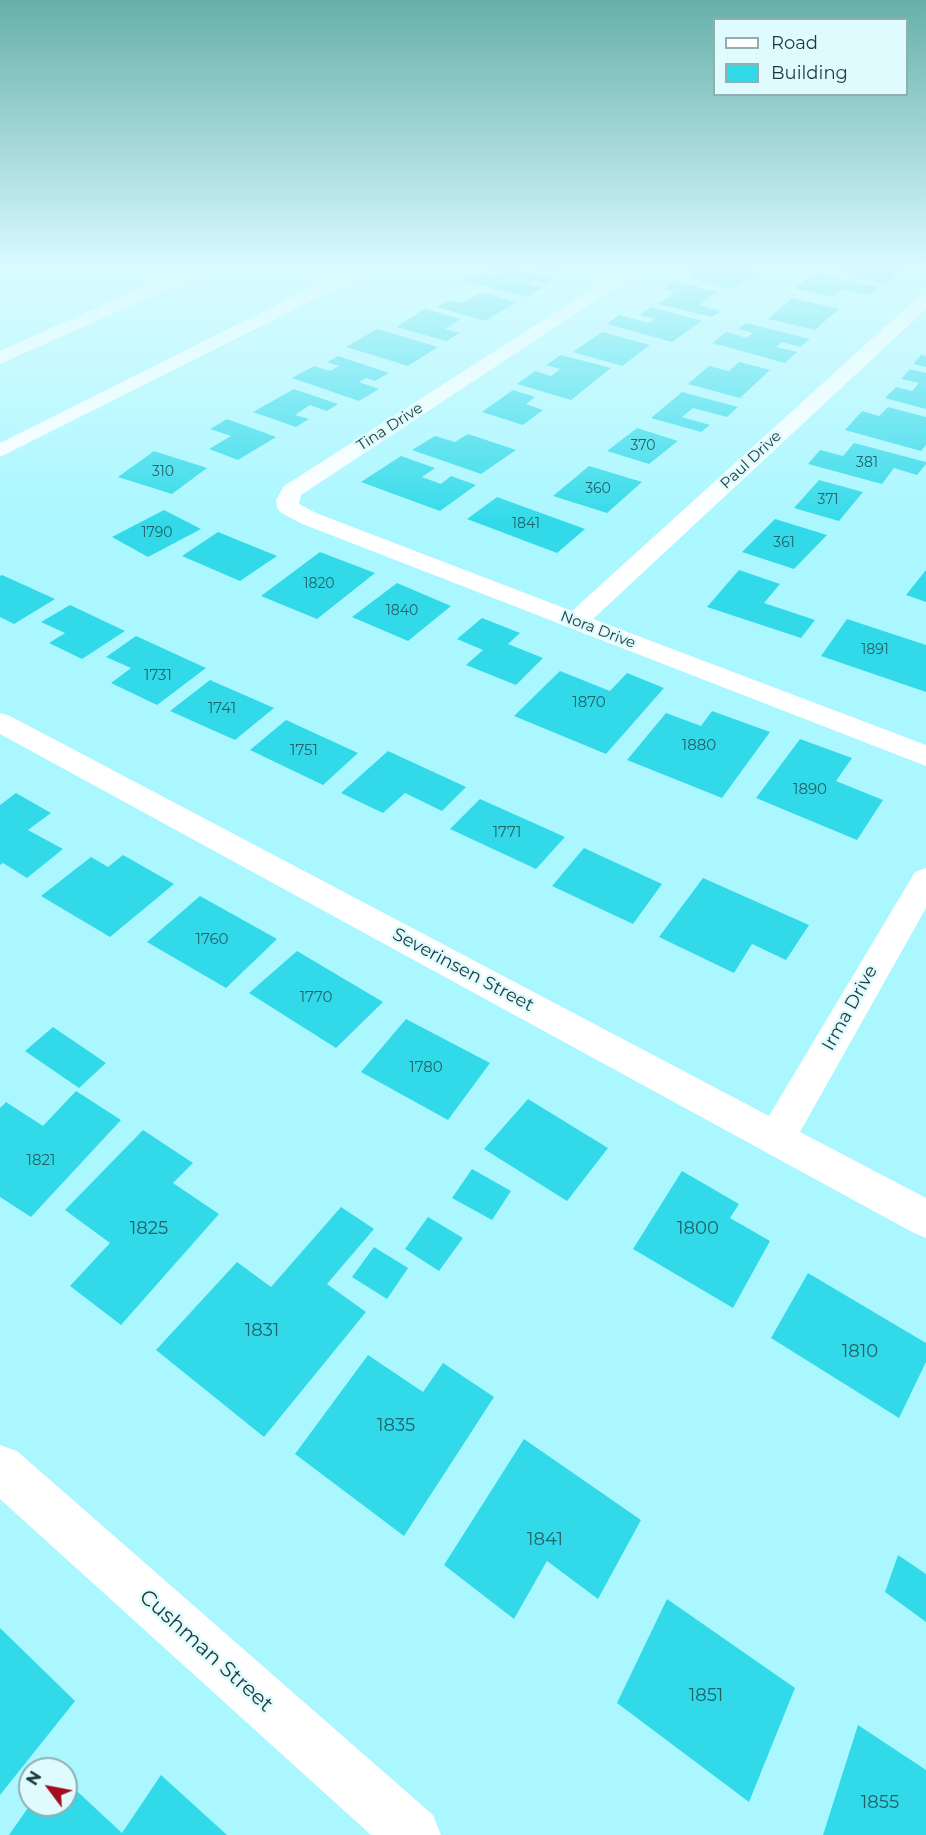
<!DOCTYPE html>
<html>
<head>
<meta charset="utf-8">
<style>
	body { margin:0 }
	#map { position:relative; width:926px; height:1835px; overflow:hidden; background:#abf7ff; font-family:Montserrat,sans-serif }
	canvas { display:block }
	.legend { position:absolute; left:713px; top:18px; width:195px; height:78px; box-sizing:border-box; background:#dffbfe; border:2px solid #91aeb1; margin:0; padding:8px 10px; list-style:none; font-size:18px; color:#1c3b3e }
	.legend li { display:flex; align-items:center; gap:12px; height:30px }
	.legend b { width:30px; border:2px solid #91aeb1 }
	.north { position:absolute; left:18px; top:1757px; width:60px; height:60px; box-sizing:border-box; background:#dffbfe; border:2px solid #91aeb1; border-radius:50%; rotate:302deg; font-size:16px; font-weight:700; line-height:24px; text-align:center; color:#1c3b3e }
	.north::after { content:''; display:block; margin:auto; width:21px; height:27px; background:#a50c1f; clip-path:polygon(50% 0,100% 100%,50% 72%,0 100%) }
</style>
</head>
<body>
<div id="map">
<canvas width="926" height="1835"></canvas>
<ul class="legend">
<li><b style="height:8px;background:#fff"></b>Road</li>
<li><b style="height:16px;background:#32dae9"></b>Building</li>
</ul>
<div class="north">N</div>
</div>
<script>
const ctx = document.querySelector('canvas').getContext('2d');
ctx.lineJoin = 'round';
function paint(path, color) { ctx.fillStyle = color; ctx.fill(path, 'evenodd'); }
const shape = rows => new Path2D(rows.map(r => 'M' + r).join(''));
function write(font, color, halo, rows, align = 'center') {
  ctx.font = font + ' Montserrat,sans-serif'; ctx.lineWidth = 5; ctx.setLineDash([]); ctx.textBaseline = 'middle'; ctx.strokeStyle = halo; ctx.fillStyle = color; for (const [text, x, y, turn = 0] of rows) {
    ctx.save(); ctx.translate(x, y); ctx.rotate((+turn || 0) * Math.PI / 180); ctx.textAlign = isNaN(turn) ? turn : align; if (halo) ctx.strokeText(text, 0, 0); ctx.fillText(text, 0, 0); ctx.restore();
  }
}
paint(shape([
	[493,266,504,266,553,279,545,284,533,281,528,284,543,287,527,297,464,281,479,273,496,277,502,274,487,270],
	[524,266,567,266,556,274],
	[686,266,731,266,757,273,731,289,688,277,697,272,683,268],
	[830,266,906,266,886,284,852,277,857,273],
	[814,273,879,287,869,295,842,289,833,297,795,289],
	[674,281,717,292,699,305,721,311,712,317,658,304,675,292,663,289],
	[482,292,516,302,485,321,437,307,449,300,462,303],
	[792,298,839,309,815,330,768,319],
	[651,307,702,321,672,342,607,324,619,315,648,323,655,319,640,315],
	[425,309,461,319,445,329,460,333,446,341,396,327],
	[746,323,810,339,800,347,782,342,776,347,797,352,785,363,712,343,726,332,747,338,753,333,738,329],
	[377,329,438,347,408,366,346,347],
	[602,332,650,345,622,366,573,352],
	[561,355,611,368,571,400,517,384,535,371,551,376,560,369,546,365],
	[921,355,926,356,926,367,913,364],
	[338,356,389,373,375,381,366,378,359,382,379,389,359,401,292,378,314,366,330,371,339,366,327,362],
	[739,362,770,370,740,398,688,384,709,366,729,371],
	[910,369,926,373,926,409,885,398,896,387,912,391,919,383,901,379],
	[294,389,338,404,327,411,310,405,295,415,309,419,296,427,253,412],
	[513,390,535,397,526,404,543,410,523,425,482,412],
	[682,392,738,407,727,417,693,408,682,417,710,425,701,432,651,418],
	[888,407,926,417,926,445,921,451,845,430,862,411,879,416],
	[227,419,276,437,238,460,209,449,231,436,210,429],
	[637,428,678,441,649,464,607,451],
	[468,434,516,450,481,474,412,450,435,436,455,442],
	[854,443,926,462,926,464,917,475,894,468,882,484,808,464,820,450,843,456],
	[154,451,207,468,172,494,118,477],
	[401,456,435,468,422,477,441,484,451,476,476,485,440,511,361,482],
	[589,466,642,482,607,513,553,496],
	[819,480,863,492,839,521,794,508],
	[497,497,585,529,557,553,467,519],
	[164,510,201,529,148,557,112,537],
	[775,519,827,535,794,569,742,552],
	[218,532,277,556,240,581,182,556],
	[320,552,375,573,317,619,261,596],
	[739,570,780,584,764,603,815,620,801,638,707,607],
	[926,570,926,602,906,595],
	[2,575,55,599,14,624,0,617,0,576],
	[397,583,451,606,408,641,352,617],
	[70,605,125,631,82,659,49,643,65,633,41,622],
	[482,618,520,633,508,644,543,658,516,685,466,665,483,650,457,639],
	[847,619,926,645,926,692,821,656],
	[136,636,206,668,157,705,111,683,131,668,106,657],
	[560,671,610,691,627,673,664,688,606,754,514,716],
	[210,680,274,708,235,740,170,711],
	[712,711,770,732,722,798,627,760,666,713,701,726],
	[286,720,358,753,323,785,250,750],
	[800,739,852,758,836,781,883,800,857,840,756,798],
	[388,751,466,787,442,811,405,793,383,813,341,793],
	[16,793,51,813,28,830,63,849,27,878,3,863,0,865,0,805],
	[480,799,565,837,536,869,450,829],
	[584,848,662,884,633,924,552,886],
	[123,855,174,884,110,937,41,896,91,857,108,867],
	[703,878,809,925,786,960,752,944,734,973,659,937],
	[200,896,277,939,226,988,147,942],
	[297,951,383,1002,336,1048,249,993],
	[406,1019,490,1063,448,1120,361,1072],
	[53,1027,106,1063,79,1088,25,1051],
	[76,1091,121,1120,31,1217,0,1197,0,1108,6,1102,43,1126],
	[528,1099,608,1148,567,1201,484,1149],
	[143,1130,193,1163,173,1183,219,1214,121,1325,70,1286,110,1243,65,1210],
	[472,1169,511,1191,492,1220,452,1198],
	[682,1171,739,1204,730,1218,770,1241,733,1308,633,1249],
	[341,1207,374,1229,327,1284,366,1312,264,1437,156,1350,237,1262,271,1287],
	[428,1217,463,1238,439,1271,405,1249],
	[374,1247,408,1268,387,1299,352,1277],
	[808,1273,926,1343,926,1362,899,1418,771,1338],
	[368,1355,423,1392,443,1363,494,1397,404,1536,295,1454],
	[524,1439,641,1520,598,1599,547,1561,514,1619,444,1565],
	[898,1555,926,1574,926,1622,885,1592],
	[667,1599,795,1688,749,1802,617,1703],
	[0,1628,75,1701,0,1795],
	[858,1725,926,1770,926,1835,823,1835],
	[161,1775,227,1835,9,1835,30,1805,66,1805,66,1781,122,1833]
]), '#32dae9');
paint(shape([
	[190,266,212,266,210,270,0,364,0,351,190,266],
	[354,266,375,266,373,270,0,457,0,443,354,266],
	[628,266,648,266,301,495,299,504,316,513,572,611,920,295,926,294,926,309,593,619,926,745,926,766,300,523,280,512,277,507,276,500,284,486,628,266],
	[0,713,10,716,769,1116,915,872,926,868,926,908,800,1132,926,1198,926,1238,912,1232,0,734,0,713],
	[0,1445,17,1451,433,1815,441,1835,371,1835,0,1499,0,1445]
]), '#fff');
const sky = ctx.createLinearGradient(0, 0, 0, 523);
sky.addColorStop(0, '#67b0a9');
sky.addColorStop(0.51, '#d9fbff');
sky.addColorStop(1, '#d9fbff00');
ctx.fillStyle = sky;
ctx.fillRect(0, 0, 926, 523);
write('14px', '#226369', null, [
	["370",643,446],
	["381",867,463],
	["310",163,472],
	["360",598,489],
	["371",828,500],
	["1841",526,524],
	["1790",157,533],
	["361",784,543],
	["1820",319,584],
	["1840",402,611],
	["1891",875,650]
]);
write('15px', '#1c3b3e', '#dffbfe', [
	["Tina Drive",390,427,-33],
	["Paul Drive",751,460,-43],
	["Nora Drive",598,630,21]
]);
write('15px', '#226369', null, [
	["1731",158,676],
	["1870",589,703],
	["1741",222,709],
	["1880",699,746],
	["1751",304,751],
	["1890",810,790],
	["1771",507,833],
	["1760",212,940],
	["1770",316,998],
	["1780",426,1068],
	["1821",41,1161]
]);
write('18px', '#1c3b3e', '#dffbfe', [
	["Severinsen Street",463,970,28],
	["Irma Drive",850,1008,-61]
]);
write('18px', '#226369', null, [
	["1825",149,1229],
	["1800",698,1229],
	["1831",262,1331],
	["1810",860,1352],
	["1835",396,1426],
	["1841",545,1540],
	["1851",706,1696],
	["1855",880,1803]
]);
write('21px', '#1c3b3e', '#dffbfe', [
	["Cushman Street",206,1651,42]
]);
</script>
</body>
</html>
